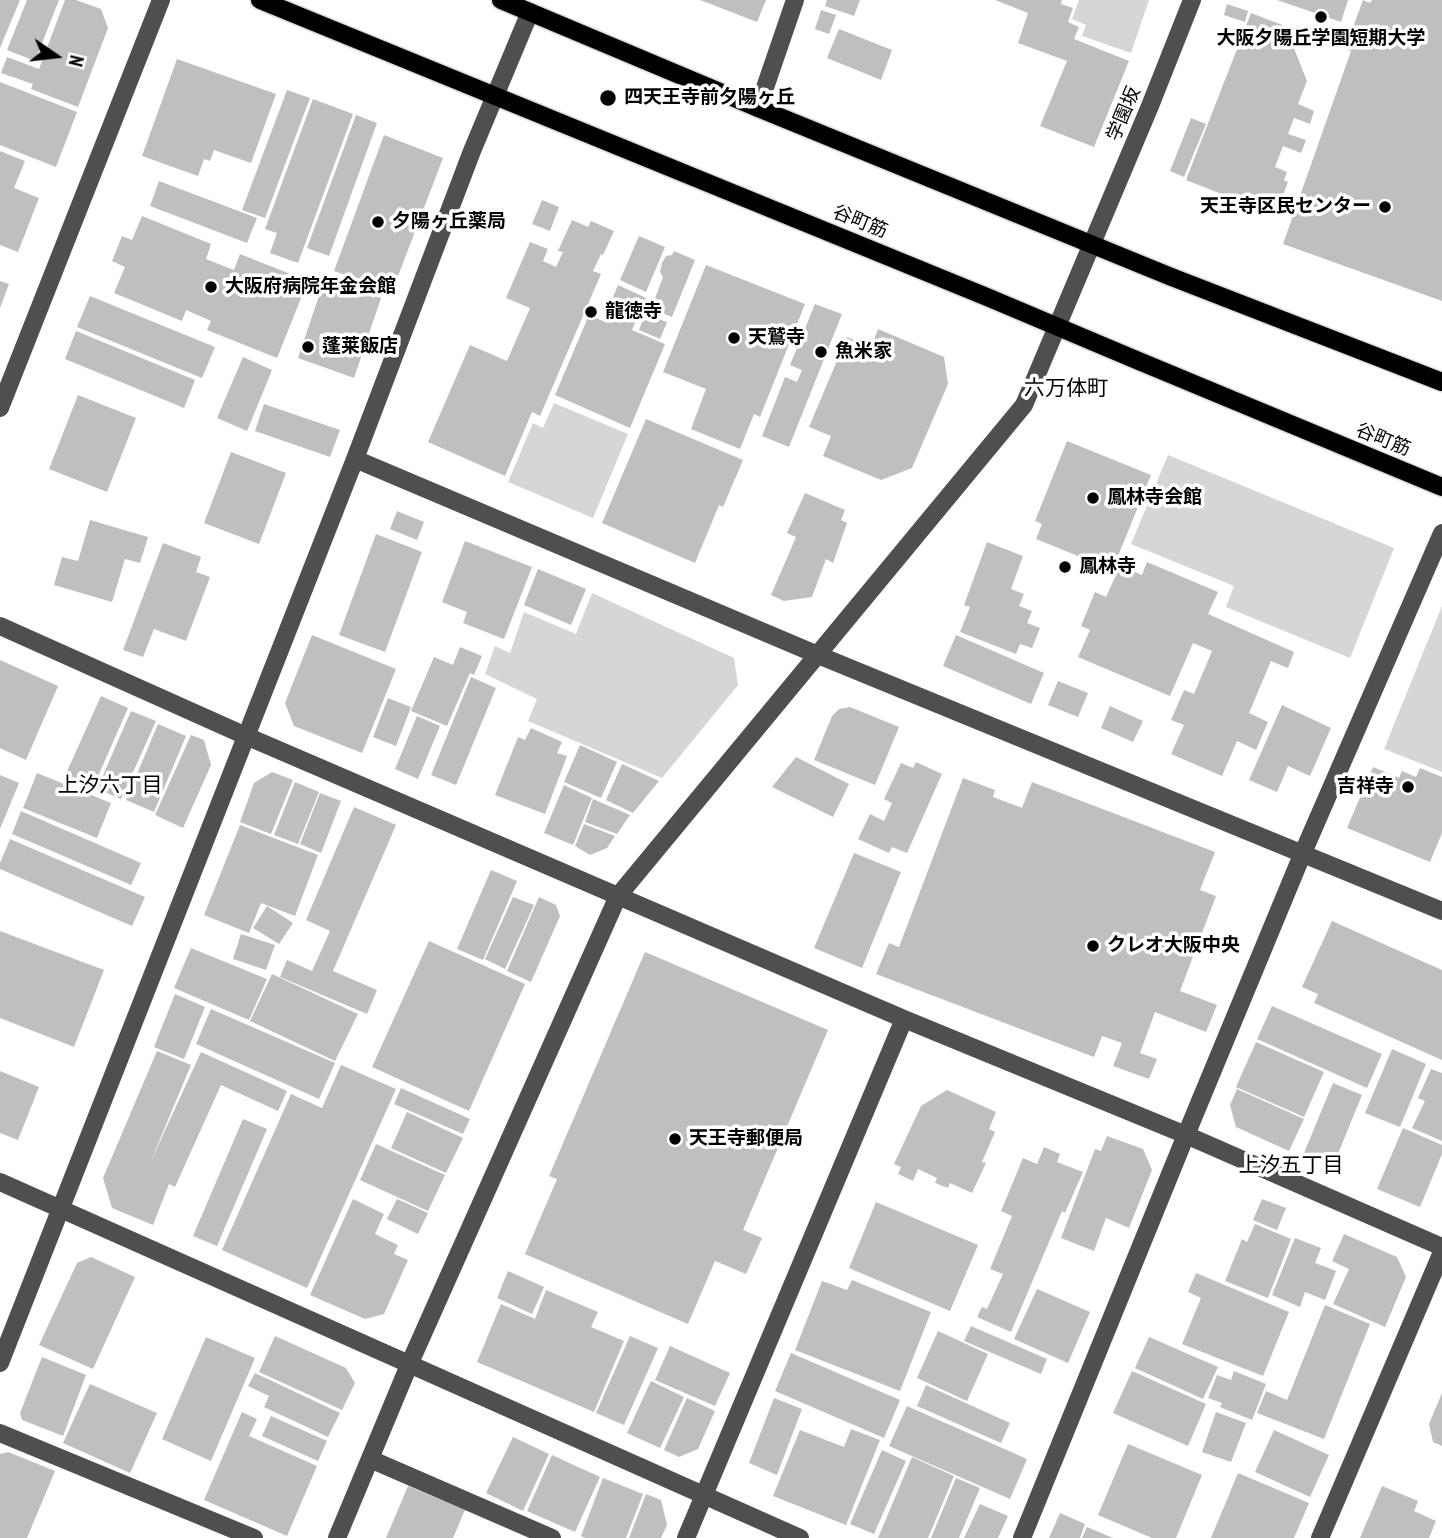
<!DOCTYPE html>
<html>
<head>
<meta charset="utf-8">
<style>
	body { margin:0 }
	#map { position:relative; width:1442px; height:1538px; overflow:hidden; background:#fff; font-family:"PT Sans Narrow",sans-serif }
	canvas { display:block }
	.north { position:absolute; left:21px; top:21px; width:70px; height:70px; -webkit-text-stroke:5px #fff; paint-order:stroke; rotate:104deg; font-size:19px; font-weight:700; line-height:28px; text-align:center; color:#000 }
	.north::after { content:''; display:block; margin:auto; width:24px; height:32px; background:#000; clip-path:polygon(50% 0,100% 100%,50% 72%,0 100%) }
</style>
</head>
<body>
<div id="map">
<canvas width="1442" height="1538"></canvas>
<div class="north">N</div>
</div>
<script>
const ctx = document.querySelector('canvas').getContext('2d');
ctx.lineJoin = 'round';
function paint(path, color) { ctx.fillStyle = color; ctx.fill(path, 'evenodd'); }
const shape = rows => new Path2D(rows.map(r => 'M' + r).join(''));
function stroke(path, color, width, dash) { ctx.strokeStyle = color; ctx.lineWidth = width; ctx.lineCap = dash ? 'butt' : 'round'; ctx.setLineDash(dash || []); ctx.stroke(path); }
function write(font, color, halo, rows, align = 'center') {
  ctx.font = font + ' "PT Sans Narrow","Noto Sans JP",sans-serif'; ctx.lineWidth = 7; ctx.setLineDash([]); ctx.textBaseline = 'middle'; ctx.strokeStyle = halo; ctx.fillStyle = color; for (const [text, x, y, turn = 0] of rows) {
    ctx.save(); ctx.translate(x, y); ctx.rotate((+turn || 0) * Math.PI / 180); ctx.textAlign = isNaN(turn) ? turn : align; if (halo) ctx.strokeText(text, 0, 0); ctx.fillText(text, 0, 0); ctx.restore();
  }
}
paint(shape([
	[1079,0,1149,0,1131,53,1082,36,1086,25,1072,19],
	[554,403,628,434,593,518,508,482,533,423,543,428],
	[1168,455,1394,548,1350,658,1226,607,1234,586,1131,544],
	[592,593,734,658,738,685,662,778,528,721,537,699,485,674,495,646,510,653,524,612,576,634],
	[1442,606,1442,772,1384,749]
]), '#d6d6d6');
paint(shape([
	[0,0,20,0,0,48],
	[27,0,59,0,35,61,7,50],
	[65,0,76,0,101,9,108,28,78,107,31,89,33,84,1,73,7,57,39,69],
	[700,0,766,0,757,22],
	[827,0,860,0,854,16,825,6],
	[995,0,1062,0,1061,4,1073,8,1068,22,1079,27,1074,39,1129,61,1094,147,1040,126,1067,61,1018,43,1028,13],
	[1277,0,1348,0,1341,22],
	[1363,0,1370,3,1372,0,1442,0,1442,301,1283,244,1351,51,1345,49],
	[1227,4,1248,11,1245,22,1224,15],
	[821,10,836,15,829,34,815,29],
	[1251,13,1285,26,1307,81,1298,104,1314,111,1310,124,1294,118,1288,134,1306,140,1301,153,1283,146,1275,167,1287,172,1284,180,1288,182,1275,215,1186,180],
	[839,29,892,50,881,80,827,58],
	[177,59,276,94,251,163,214,150,210,161,204,159,198,176,142,156],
	[0,82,77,112,56,167,0,145],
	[287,90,310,98,265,218,242,210],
	[313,99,353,114,298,263,270,253,277,233,265,229],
	[356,115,377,123,329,256,307,248],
	[1191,118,1206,124,1184,177,1170,171],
	[384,135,443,158,392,292,334,271],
	[0,151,25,161,14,188,39,198,18,252,0,245],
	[159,181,257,218,247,243,150,206],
	[542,200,559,207,550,231,532,224],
	[142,216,211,244,206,259,234,270,240,254,308,281,277,358,207,330,211,321,186,310,182,321,114,293,125,267,112,261,122,236,132,240],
	[572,220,588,227,591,221,614,231,603,255,601,254,593,271,601,274,540,416,532,412,505,476,428,442,470,345,507,361,530,308,506,298,530,242,548,249,543,261,556,267,563,252,558,251],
	[639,236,665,247,646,292,620,280],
	[674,251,695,260,672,317,651,309,663,277,660,272,662,263,666,256,672,255],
	[706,265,805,304,760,417,754,414,740,449,691,429,706,389,663,372],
	[325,278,381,298,354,378,298,358],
	[0,281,9,284,0,308],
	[618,285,646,298,632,330,665,344,630,428,555,395,589,315,603,321],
	[90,296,215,347,202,378,77,327],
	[815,304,842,314,789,447,762,436,785,377,797,382,802,370,790,365],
	[645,314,667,322,660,339,639,330],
	[878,329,944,357,948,384,912,468,881,480,823,456,831,436,809,427,847,337,871,347],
	[76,331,195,380,184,408,65,359],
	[243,357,272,370,247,431,217,418],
	[78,395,136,418,107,492,49,469],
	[264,404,340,430,330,457,255,431],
	[646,419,743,460,723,507,719,505,695,563,602,523],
	[1067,441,1151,475,1118,556,1111,553,1105,567,1036,539,1042,524,1035,521],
	[231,452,286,473,259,544,204,523],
	[805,493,845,510,841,520,847,523,833,563,826,559,812,597,784,601,771,595,796,537,787,533],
	[397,511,424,522,417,540,390,529],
	[90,520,148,537,140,563,125,559,112,602,54,585,62,557,78,561],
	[376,534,422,552,385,652,339,635],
	[465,541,532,567,504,639,463,623,467,612,442,602],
	[987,542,1023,556,1011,589,1024,594,1019,606,1032,611,1027,623,1040,628,1032,648,1020,644,1016,654,960,632,970,607,964,605],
	[163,543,201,557,196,572,210,577,186,641,154,629,143,657,123,650],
	[1147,562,1218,592,1208,614,1294,652,1288,668,1271,661,1249,713,1268,722,1256,750,1237,741,1222,776,1171,754,1184,725,1171,720,1184,690,1194,694,1212,651,1193,643,1170,696,1078,657,1090,630,1081,626,1095,592,1106,597,1120,566,1142,575],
	[538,569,586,589,571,625,524,605],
	[312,635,396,669,362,753,294,726,285,703],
	[956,635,1044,673,1031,704,943,666],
	[460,647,482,656,474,675,470,673,447,726,411,711,434,657,453,665],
	[0,660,58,686,26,760,0,748],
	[471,677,496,688,456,785,431,775],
	[1058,681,1088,693,1078,717,1048,705],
	[101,696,128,708,92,790,64,778],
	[388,698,411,707,396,746,373,737],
	[1282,705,1331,728,1310,776,1288,766,1277,792,1249,780],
	[1110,706,1143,721,1133,742,1101,728],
	[850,707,899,727,875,785,814,760,832,716,839,709],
	[131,711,156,721,121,799,97,789],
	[417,716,440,726,418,779,395,769],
	[158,724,186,736,154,812,126,800],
	[531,728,562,742,557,753,567,756,545,814,495,795,518,737,525,740],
	[191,735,204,740,211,765,183,828,155,815],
	[580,745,617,762,601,798,564,782],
	[796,757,849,784,833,817,772,787],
	[916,762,942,774,907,853,892,847,889,853,858,839,870,814,884,821,892,803,884,799,901,763,913,768],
	[622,764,659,781,633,813,606,800],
	[1373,767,1399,778,1402,771,1416,777,1420,768,1442,777,1442,833,1430,862,1347,828],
	[272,772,293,780,271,834,240,822,254,783],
	[37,773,111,803,97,838,23,808],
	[0,775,19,783,0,829],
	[963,778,995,790,993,797,1022,808,1032,782,1215,852,1200,890,1216,896,1180,991,1217,1005,1206,1032,1155,1012,1140,1053,1157,1059,1149,1079,1113,1066,1122,1043,1102,1036,1094,1057,876,974,889,943,899,947],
	[295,782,319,792,298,844,274,835],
	[564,785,592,798,573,845,544,833],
	[320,793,341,801,321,853,300,844],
	[593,799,630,815,617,834,585,822],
	[354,807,396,825,333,971,377,990,367,1014,280,977,287,960,312,971,330,931,306,920],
	[21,811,141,863,131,885,12,834],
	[584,824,615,836,607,848,590,855,575,846],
	[240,825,318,855,295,916,261,903,249,933,204,915],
	[10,839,145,897,132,926,0,869,0,863],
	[854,853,901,872,862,968,814,948],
	[491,870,517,881,483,960,457,949],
	[513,897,534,905,505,969,485,959],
	[539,897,556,905,560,916,531,982,507,971],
	[267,906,293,923,279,944,253,928],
	[1332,921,1442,970,1442,1060,1314,1003,1318,994,1302,987],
	[0,931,104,970,74,1047,0,1018],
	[241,934,275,945,266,970,233,959],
	[429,941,525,984,469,1111,372,1067],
	[191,948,267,979,249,1020,174,988],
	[645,952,828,1030,743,1230,762,1238,746,1274,715,1261,688,1324,525,1254,557,1179,549,1176],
	[272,974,358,1014,335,1061,250,1021],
	[175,994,205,1007,184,1059,154,1047],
	[1272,1006,1382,1054,1367,1088,1257,1039],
	[211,1009,335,1063,319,1099,196,1044],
	[1256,1042,1324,1072,1304,1117,1236,1087],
	[1392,1049,1426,1064,1400,1127,1365,1113],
	[157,1051,191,1065,150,1163,201,1052,287,1091,278,1111,221,1085,175,1187,169,1184,153,1225,112,1208,103,1178],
	[341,1065,396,1089,307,1288,222,1250,291,1094,322,1108],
	[1431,1069,1442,1073,1442,1141,1412,1128,1425,1101,1418,1098],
	[0,1071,39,1087,18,1140,0,1133],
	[1333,1083,1362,1095,1333,1166,1304,1153],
	[401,1088,470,1119,463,1134,394,1104],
	[1237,1089,1304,1119,1289,1151,1236,1127,1230,1105],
	[947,1090,996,1112,989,1129,995,1132,982,1162,986,1163,972,1193,950,1183,948,1188,935,1183,937,1178,918,1169,913,1181,898,1174,901,1167,894,1164,921,1106],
	[407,1112,463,1138,446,1173,391,1148],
	[243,1119,267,1129,217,1246,193,1236],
	[1403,1128,1442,1145,1442,1154,1420,1207,1377,1189],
	[1107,1136,1143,1149,1152,1170,1129,1228,1106,1218,1094,1251,1061,1238,1095,1149,1101,1151],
	[376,1144,445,1175,428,1211,360,1180],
	[1044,1147,1060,1154,1057,1162,1083,1172,1065,1213,1062,1211,1011,1332,977,1317,982,1307,987,1309,1003,1274,990,1269,1012,1216,1001,1211,1023,1158,1037,1164],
	[353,1199,384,1214,375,1234,398,1245,394,1254,408,1260,384,1314,365,1319,310,1295],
	[397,1199,428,1213,418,1234,387,1219],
	[1262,1199,1286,1208,1277,1230,1253,1220],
	[876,1202,978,1245,950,1311,849,1268],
	[1255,1224,1291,1239,1268,1298,1225,1281,1242,1239,1247,1242],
	[1344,1234,1397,1257,1406,1277,1385,1327,1333,1304,1349,1269,1332,1261],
	[1295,1238,1321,1248,1315,1263,1336,1271,1325,1300,1305,1292,1300,1307,1272,1295],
	[91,1257,135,1277,93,1369,39,1345,77,1263],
	[508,1271,544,1287,532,1314,497,1298],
	[1196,1273,1289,1312,1263,1376,1182,1344,1201,1298,1188,1292],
	[852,1280,931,1312,900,1391,795,1350,822,1281,847,1290],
	[1037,1289,1090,1312,1068,1363,1014,1339],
	[546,1290,598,1312,591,1327,624,1341,594,1412,477,1362,501,1304,535,1319],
	[1325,1305,1370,1324,1324,1439,1257,1413,1266,1391,1287,1400],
	[971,1326,1047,1359,1041,1374,964,1341],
	[938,1331,988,1354,967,1401,917,1378],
	[275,1336,346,1368,355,1383,342,1410,259,1372],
	[630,1336,658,1348,624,1425,596,1413],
	[206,1337,255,1358,211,1461,162,1439],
	[1149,1337,1218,1367,1203,1399,1135,1368],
	[670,1346,730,1373,715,1406,655,1380],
	[791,1353,900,1400,884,1438,775,1391],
	[42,1357,86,1375,63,1436,22,1420,20,1413],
	[1132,1371,1206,1404,1188,1446,1113,1413],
	[1234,1371,1266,1384,1252,1420,1220,1407,1222,1403,1208,1398,1217,1375,1231,1380],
	[255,1373,340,1413,328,1437,264,1407,269,1396,248,1386],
	[651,1381,684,1397,660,1448,627,1433],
	[90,1384,157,1413,130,1473,63,1443],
	[926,1385,1010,1423,1001,1443,917,1406],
	[1442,1393,1442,1446,1433,1442,1429,1424],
	[687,1398,715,1411,698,1449,679,1457,664,1450],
	[774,1398,802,1409,777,1475,749,1463],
	[907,1406,1027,1459,1010,1499,889,1446],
	[242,1412,257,1419,249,1436,317,1466,287,1536,204,1500],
	[1216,1412,1246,1423,1231,1462,1202,1452],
	[271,1416,327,1441,318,1461,262,1436],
	[851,1429,880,1440,846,1525,773,1496,800,1430,844,1447],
	[1274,1430,1329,1455,1310,1497,1255,1472],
	[513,1437,549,1454,523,1511,486,1493],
	[1128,1444,1202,1475,1176,1538,1152,1538,1098,1515],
	[882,1450,906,1461,874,1534,850,1524],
	[8,1452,55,1471,27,1538,0,1538,0,1454],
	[552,1455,600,1477,575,1532,527,1511],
	[912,1457,954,1476,928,1538,878,1538],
	[1238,1473,1309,1503,1294,1538,1211,1538],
	[603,1478,643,1494,626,1538,585,1538,581,1536],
	[956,1478,980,1488,959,1538,931,1538],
	[408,1486,465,1510,453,1538,386,1538],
	[1382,1486,1418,1501,1414,1511,1436,1521,1429,1538,1360,1538],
	[646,1494,661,1500,667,1525,661,1538,629,1538],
	[980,1504,1008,1516,998,1538,964,1538],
	[1060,1513,1085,1524,1080,1538,1049,1538],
	[1087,1527,1113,1538,1082,1538]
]), '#bfbfbf');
const major = shape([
	[260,0,987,297,1134,359,1442,487],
	[501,0,758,108,1169,276,1442,382]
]);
stroke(major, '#dbdbdb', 21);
stroke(shape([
	[758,108,795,0],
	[0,408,161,0],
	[355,459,818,655,1442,911],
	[0,626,246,736,618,896,904,1019,1186,1135,1442,1247],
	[0,1182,800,1538],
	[0,1363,355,459,472,151,530,12],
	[0,1433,254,1538],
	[370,1459,552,1538],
	[337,1538,409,1365,618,896,1024,405,1150,106,1192,0],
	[686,1538,904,1019],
	[1022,1538,1186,1135,1302,855,1442,533],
	[1320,1538,1442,1252]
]), '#4f4f4f', 18);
stroke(major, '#000', 18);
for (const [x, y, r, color] of [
	[1321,17,7,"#000"],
	[608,98,9,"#000"],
	[1385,207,7,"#000"],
	[378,222,7,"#000"],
	[211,287,7,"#000"],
	[591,312,7,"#000"],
	[734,338,7,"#000"],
	[308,347,7,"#000"],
	[821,352,7,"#000"],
	[1093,498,7,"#000"],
	[1065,567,7,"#000"],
	[1408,787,7,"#000"],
	[1093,946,7,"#000"],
	[675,1139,7,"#000"]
]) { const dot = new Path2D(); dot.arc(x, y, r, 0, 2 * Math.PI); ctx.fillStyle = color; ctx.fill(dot); stroke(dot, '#fff', 2.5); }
write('bold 19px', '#000', '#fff', [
	["大阪夕陽丘学園短期大学",1321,39,"center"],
	["四天王寺前夕陽ヶ丘",624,98],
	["天王寺区民センター",1371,207,"right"],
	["夕陽ヶ丘薬局",392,222],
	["大阪府病院年金会館",225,287],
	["龍徳寺",605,312],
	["天鷲寺",748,338],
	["蓬莱飯店",322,347],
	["魚米家",835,352],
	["鳳林寺会館",1107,498],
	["鳳林寺",1079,567],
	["吉祥寺",1394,787,"right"],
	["クレオ大阪中央",1107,946],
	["天王寺郵便局",689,1139]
], 'left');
write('19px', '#000', '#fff', [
	["学園坂",1124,114,-67],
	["谷町筋",860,222,22],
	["谷町筋",1383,440,22]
]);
write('21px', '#000', '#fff', [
	["六万体町",1066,389],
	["上汐六丁目",110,786],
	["上汐五丁目",1291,1166]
]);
</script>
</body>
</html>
